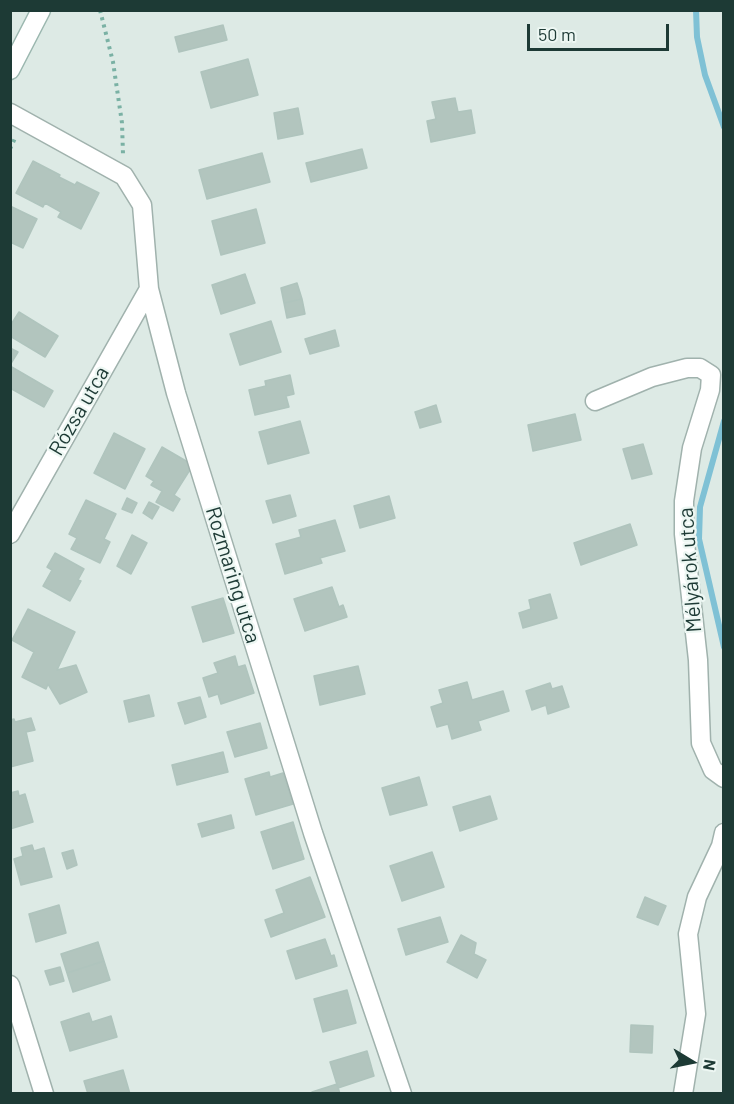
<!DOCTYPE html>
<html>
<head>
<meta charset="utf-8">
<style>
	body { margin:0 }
	#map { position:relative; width:734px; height:1104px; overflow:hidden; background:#ddeae5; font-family:Barlow,sans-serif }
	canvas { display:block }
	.frame { position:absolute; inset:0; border:12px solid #1d3a35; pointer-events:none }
	.north { position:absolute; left:662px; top:1032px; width:60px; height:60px; -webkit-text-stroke:4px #edf7f3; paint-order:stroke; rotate:100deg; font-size:16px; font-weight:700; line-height:24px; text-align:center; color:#1d3a35 }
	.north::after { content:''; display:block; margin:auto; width:21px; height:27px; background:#1d3a35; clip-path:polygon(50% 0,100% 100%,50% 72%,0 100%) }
	.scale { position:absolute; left:527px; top:24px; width:142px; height:27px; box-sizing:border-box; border:3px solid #1d3a35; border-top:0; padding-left:8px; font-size:18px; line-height:21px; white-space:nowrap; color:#1d3a35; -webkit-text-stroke:4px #edf7f3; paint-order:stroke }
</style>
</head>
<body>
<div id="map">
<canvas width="734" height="1104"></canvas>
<div class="frame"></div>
<div class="north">N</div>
<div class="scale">50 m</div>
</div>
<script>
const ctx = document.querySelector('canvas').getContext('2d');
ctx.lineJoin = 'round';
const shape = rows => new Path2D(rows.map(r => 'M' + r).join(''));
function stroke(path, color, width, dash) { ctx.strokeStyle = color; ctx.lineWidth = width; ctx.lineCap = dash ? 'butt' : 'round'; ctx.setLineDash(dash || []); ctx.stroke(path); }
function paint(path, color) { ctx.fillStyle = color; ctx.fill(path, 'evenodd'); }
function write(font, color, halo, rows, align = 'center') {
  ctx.font = font + ' Barlow,sans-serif'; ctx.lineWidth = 4.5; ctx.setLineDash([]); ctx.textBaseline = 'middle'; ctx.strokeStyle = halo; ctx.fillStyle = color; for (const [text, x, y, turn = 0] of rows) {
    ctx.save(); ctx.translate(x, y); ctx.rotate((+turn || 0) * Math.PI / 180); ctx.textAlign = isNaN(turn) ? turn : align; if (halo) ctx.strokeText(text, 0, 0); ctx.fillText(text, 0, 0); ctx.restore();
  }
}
stroke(shape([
	[696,10,697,37,705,75,724,127],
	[724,421,700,507,699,539,724,647]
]), '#7fc1d5', 6);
const building = shape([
	[223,25,227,40,179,52,175,37,223,25],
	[248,59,258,95,211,108,201,72,248,59],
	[455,98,458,112,471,110,475,133,431,142,427,121,436,119,432,102,455,98],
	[298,108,303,134,278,139,274,113,298,108],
	[362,149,367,168,311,182,306,163,362,149],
	[262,153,270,182,207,199,199,170,262,153],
	[33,161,60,175,59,177,75,185,77,182,99,193,81,229,58,217,61,212,45,203,43,207,16,193,33,161],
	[10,206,37,219,23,248,10,242,10,206],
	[256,209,265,243,221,255,212,221,256,209],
	[245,274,255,303,221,314,212,285,245,274],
	[297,283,302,299,284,303,281,288,297,283],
	[302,299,305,314,287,318,284,303,302,299],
	[19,312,58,336,45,357,10,336,10,326,19,312],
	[271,321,281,352,240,365,230,334,271,321],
	[335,330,339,346,310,354,305,339,335,330],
	[10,348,18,352,10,365,10,348],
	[10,366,53,391,44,407,10,388,10,366],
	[290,375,294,394,286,396,289,407,255,415,249,390,266,386,265,381,290,375],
	[436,405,441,422,420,428,415,412,436,405],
	[575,414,581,440,533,451,528,425,575,414],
	[300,421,309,453,268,464,259,432,300,421],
	[114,433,145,449,125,489,94,473,114,433],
	[643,444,652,474,632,479,623,449,643,444],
	[162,447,193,465,174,495,180,499,173,511,156,502,162,491,151,485,154,481,146,476,162,447],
	[290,495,296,516,273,523,266,501,290,495],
	[389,496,395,518,360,528,354,506,389,496],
	[127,498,137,503,132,513,122,509,127,498],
	[86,500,116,514,104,539,110,542,100,563,71,549,77,538,69,534,86,500],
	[149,502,159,507,152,519,143,513,149,502],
	[335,520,345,551,320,558,322,563,285,574,276,544,301,537,299,530,335,520],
	[630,524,637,545,581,565,574,543,630,524],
	[132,535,147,543,131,574,117,566,132,535],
	[55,553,84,569,78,580,81,581,70,601,43,586,52,570,47,567,55,553],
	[332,587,339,607,343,605,347,617,305,631,294,599,332,587],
	[550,594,557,618,523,628,519,613,531,609,529,600,550,594],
	[223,598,234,633,203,642,192,607,223,598],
	[28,609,75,632,57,670,76,665,87,692,60,704,48,684,46,689,22,677,34,652,12,640,28,609],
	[235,656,238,667,245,665,254,693,221,704,218,694,209,697,203,678,218,673,214,663,235,656],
	[358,666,365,694,320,705,314,676,358,666],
	[467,682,472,700,503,691,509,711,478,721,481,730,452,739,448,724,437,727,431,707,443,703,439,690,467,682],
	[550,683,552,689,562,686,569,707,548,714,546,705,532,710,526,691,550,683],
	[149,695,154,716,129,722,124,701,149,695],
	[200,697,206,717,185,724,178,703,200,697],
	[31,718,35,730,26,732,33,761,10,767,10,720,14,719,15,722,31,718],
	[260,723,267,748,235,757,227,732,260,723],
	[223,752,228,772,177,785,172,765,223,752],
	[269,772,270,777,283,773,293,804,256,815,245,779,269,772],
	[419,777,427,805,390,815,382,788,419,777],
	[18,791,19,796,25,794,33,822,10,829,10,793,18,791],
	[490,796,497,819,460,831,453,807,490,796],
	[231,815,234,828,202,837,198,824,231,815],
	[293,822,304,859,273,869,261,832,293,822],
	[32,845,34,851,44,848,52,877,21,885,14,859,23,856,21,848,32,845],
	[73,850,77,865,67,869,62,853,73,850],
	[432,852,444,887,402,901,390,866,432,852],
	[310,877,325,917,271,937,265,920,284,913,276,890,310,877],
	[645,897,666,906,658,925,637,917,645,897],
	[59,905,66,933,36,942,29,914,59,905],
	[440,917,448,942,406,955,398,929,440,917],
	[461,935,476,943,474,954,486,960,477,978,447,962,461,935],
	[325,939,331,956,334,955,337,966,296,979,287,951,325,939],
	[98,942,104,961,67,973,61,954,98,942],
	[104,961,110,980,73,992,67,973,104,961],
	[60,967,64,981,50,985,45,971,60,967],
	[347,990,356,1023,323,1032,314,999,347,990],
	[89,1013,92,1022,111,1016,117,1037,70,1051,61,1022,89,1013],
	[631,1025,653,1026,652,1053,630,1052,631,1025],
	[367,1051,374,1076,338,1088,330,1062,367,1051],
	[123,1070,130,1094,88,1094,84,1081,123,1070],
	[337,1084,340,1094,313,1094,312,1092,337,1084]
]);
paint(building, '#b2c5be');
stroke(building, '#afc4bd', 1.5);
const street = shape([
	[10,113,124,176,142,205,149,289,176,393,313,833,402,1094],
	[595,401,652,377,687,368,700,368,711,375,710,390,692,448,684,501,684,534,698,660,701,743,713,770,724,778],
	[10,534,149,289],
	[10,985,44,1094],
	[683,1094,696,1014,688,934,697,897,721,846,724,833]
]);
const secondary = shape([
	[10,70,41,10]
]);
stroke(street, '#a0b2ad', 21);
stroke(secondary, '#9bb7af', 21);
stroke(shape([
	[100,10,113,62,122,123,123,154],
	[10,149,16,136]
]), '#7ab1a4', 4, [3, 4.5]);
stroke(street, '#fff', 18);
stroke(secondary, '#fff', 18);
write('21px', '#1d3a35', '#edf7f3', [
	["Rózsa utca",79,411,-60],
	["Mélyárok utca",690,570,-94],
	["Rozmaring utca",233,575,73]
]);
</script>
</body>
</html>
